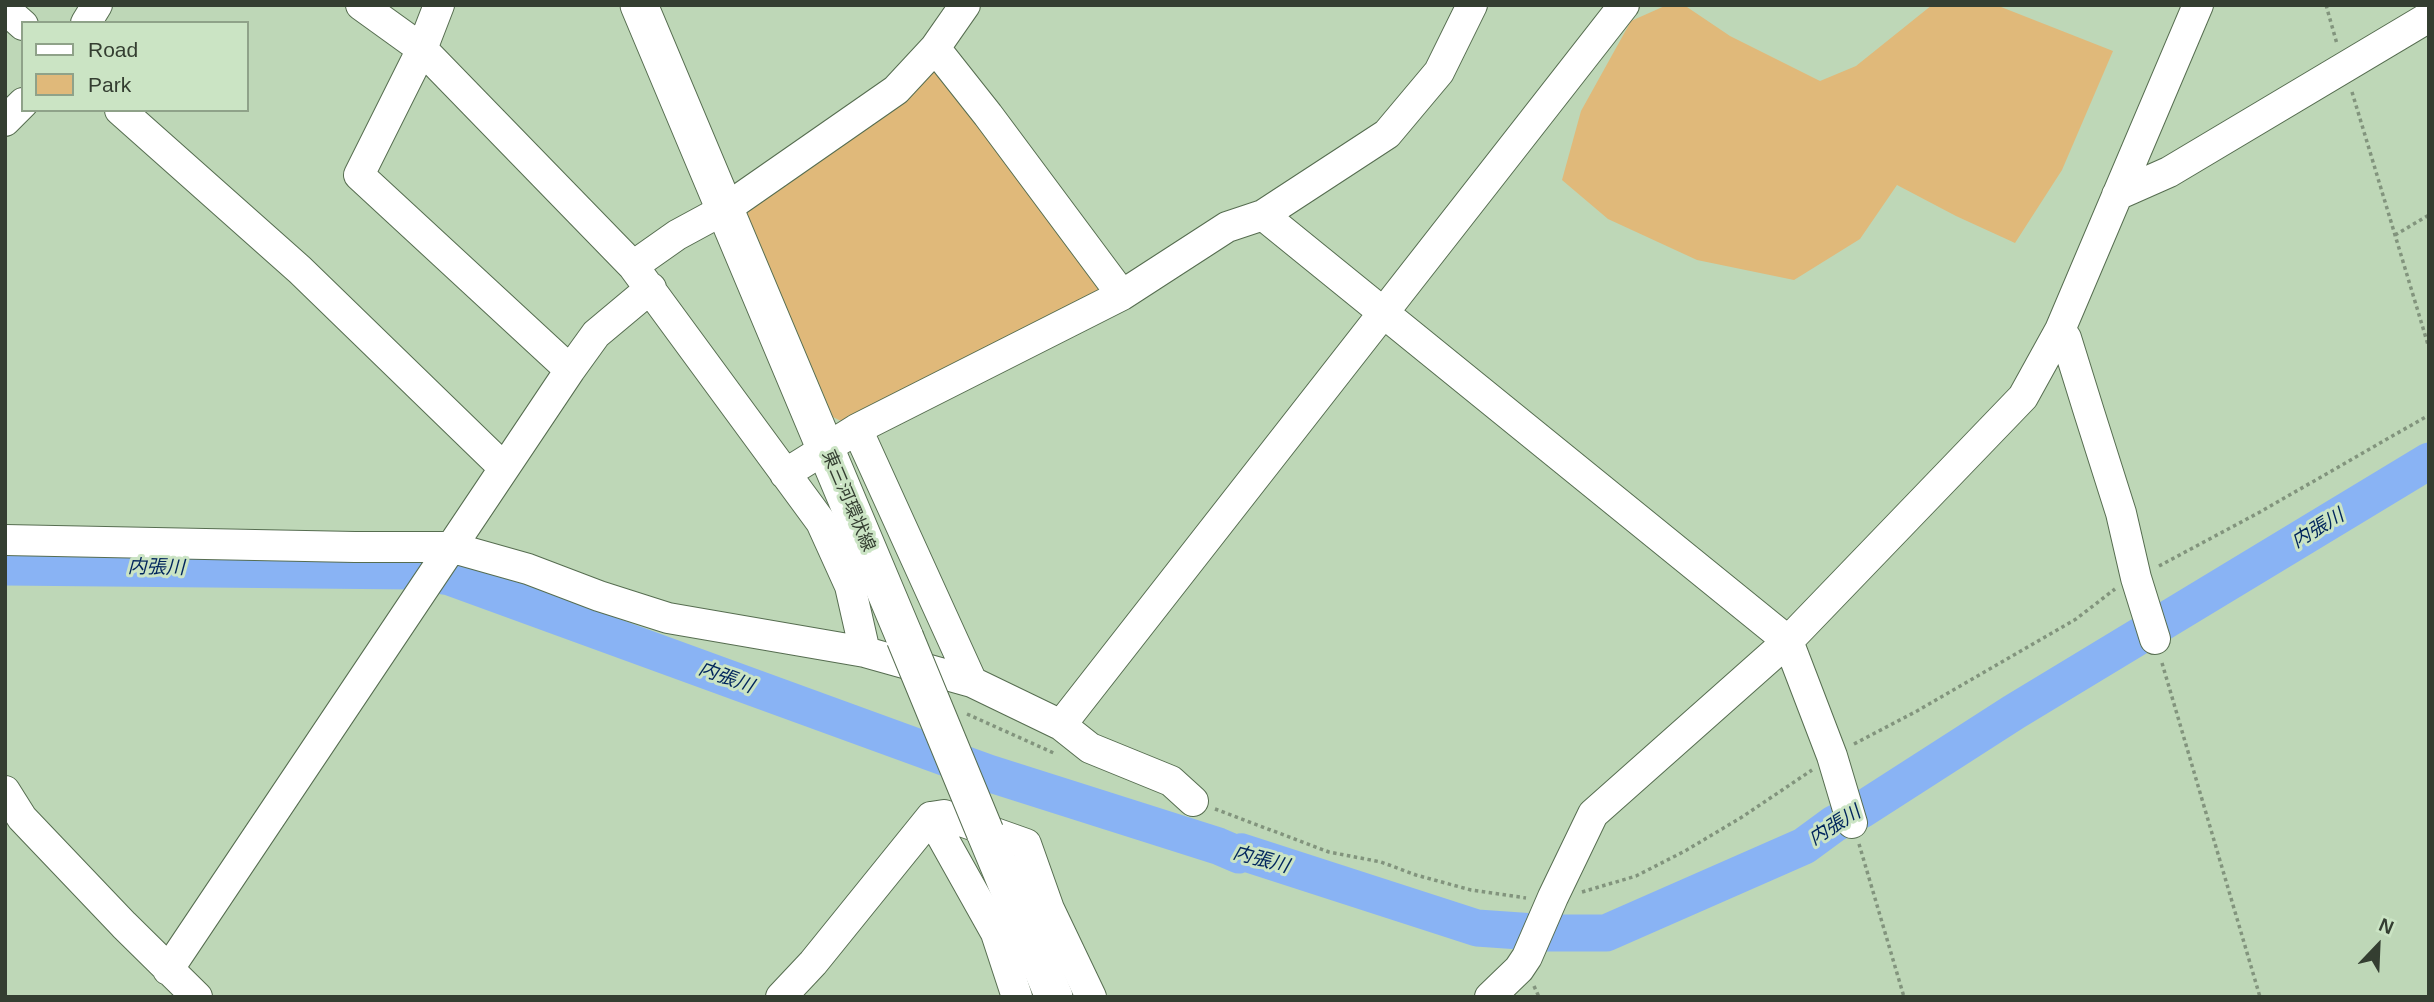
<!DOCTYPE html>
<html>
<head>
<meta charset="utf-8">
<style>
	body { margin:0 }
	#map { position:relative; width:2434px; height:1002px; overflow:hidden; background:#bed7b7; font-family:Arial,sans-serif }
	canvas { display:block }
	.frame { position:absolute; inset:0; border:7px solid #343e31; pointer-events:none }
	.legend { position:absolute; left:21px; top:21px; width:228px; height:91px; box-sizing:border-box; background:#cbe4c4; border:2px solid #8fa289; margin:0; padding:9px 12px; list-style:none; font-size:21px; color:#343e31 }
	.legend li { display:flex; align-items:center; gap:14px; height:35px }
	.legend b { width:35px; border:2px solid #8fa289 }
	.north { position:absolute; left:2343px; top:911px; width:70px; height:70px; -webkit-text-stroke:5px #cbe4c4; paint-order:stroke; rotate:23deg; font-size:19px; font-weight:700; line-height:28px; text-align:center; color:#343e31 }
	.north::after { content:''; display:block; margin:auto; width:24px; height:32px; background:#343e31; clip-path:polygon(50% 0,100% 100%,50% 72%,0 100%) }
</style>
</head>
<body>
<div id="map">
<canvas width="2434" height="1002"></canvas>
<div class="frame"></div>
<ul class="legend">
<li><b style="height:9px;background:#fff"></b>Road</li>
<li><b style="height:19px;background:#e0b97a"></b>Park</li>
</ul>
<div class="north">N</div>
</div>
<script>
const ctx = document.querySelector('canvas').getContext('2d');
ctx.lineJoin = 'round';
function paint(path, color) { ctx.fillStyle = color; ctx.fill(path, 'evenodd'); }
const shape = rows => new Path2D(rows.map(r => 'M' + r).join(''));
function stroke(path, color, width, dash) { ctx.strokeStyle = color; ctx.lineWidth = width; ctx.lineCap = dash ? 'butt' : 'round'; ctx.setLineDash(dash || []); ctx.stroke(path); }
function write(font, color, halo, rows, align = 'center') {
  ctx.font = font + ' Arial,"Noto Sans JP",sans-serif'; ctx.lineWidth = 6; ctx.setLineDash([]); ctx.textBaseline = 'middle'; ctx.strokeStyle = halo; ctx.fillStyle = color; for (const [text, x, y, turn = 0] of rows) {
    ctx.save(); ctx.translate(x, y); ctx.rotate((+turn || 0) * Math.PI / 180); ctx.textAlign = isNaN(turn) ? turn : align; if (halo) ctx.strokeText(text, 0, 0); ctx.fillText(text, 0, 0); ctx.restore();
  }
}
paint(shape([
	[1667,5,1684,5,1730,36,1820,81,1856,66,1932,5,1996,5,2113,51,2062,170,2015,243,1956,216,1897,185,1860,239,1794,280,1697,260,1608,219,1562,180,1581,111,1631,21],
	[935,64,1107,291,853,427,833,417,743,205]
]), '#e0b97a');
stroke(shape([
	[5,567,412,571,450,577,988,773,1218,846,1239,855,1242,852,1477,928,1549,933,1606,933,1804,846,1834,824,1863,809,2014,712,2429,461]
]), '#89b3f4', 37);
const minor = shape([
	[361,5,422,49,633,266],
	[439,5,422,49,359,175,570,370],
	[5,9,23,25],
	[86,23,97,5],
	[935,48,988,115,1122,295],
	[120,110,300,270,503,467],
	[5,121,23,103],
	[2117,195,2169,172,2429,17],
	[1263,215,1788,641,1832,756,1852,823],
	[2060,330,2066,338,2089,412,2121,513,2136,578,2155,639],
	[857,429,1122,295,1227,227,1263,215,1387,134,1439,72,1472,5],
	[785,474,857,429,972,682,1061,725,1090,748,1171,781,1193,801],
	[5,540,355,547,450,547,528,569,599,596,668,618,865,652,972,682],
	[865,652,850,586,821,522,633,266,677,235,725,209,896,90,935,48,965,5],
	[1061,725,1624,5],
	[5,791,22,818,124,925,197,997],
	[931,817,944,815,1026,844,1049,909,1091,997],
	[168,970,570,370,596,334,651,288],
	[781,997,813,963,931,817,996,933,1017,997],
	[1490,997,1519,969,1527,957,1553,897,1593,814,1788,641,2023,397,2060,330,2198,5]
]);
const major = shape([
	[639,5,905,638],
	[985,832,1054,997]
]);
stroke(minor, '#566d50', 32);
stroke(major, '#566d50', 39);
stroke(shape([
	[2326,5,2337,44],
	[2352,92,2429,348],
	[2395,235,2429,215],
	[2159,566,2260,512,2429,415],
	[2162,663,2260,997],
	[967,714,1056,754],
	[1854,744,1917,711,2076,619,2115,589],
	[1215,809,1329,852,1381,862,1416,875,1471,890,1526,898],
	[1859,844,1904,997],
	[1582,892,1636,876,1685,851,1742,817,1812,770],
	[1534,986,1539,997]
]), '#82947d', 3.5, [3.5, 3.5]);
stroke(minor, '#fff', 30);
stroke(major, '#fff', 37);
const majorBridge = shape([
	[905,638,985,832]
]);
stroke(majorBridge, '#566d50', 39, []);
stroke(majorBridge, '#fff', 37);
write('18px', '#343e31', '#cbe4c4', [
	["東三河環状線",848,501,67]
]);
write('italic 19px', '#00255c', '#cbe4c4', [
	["内張川",2318,529,-31],
	["内張川",156,568,1],
	["内張川",726,678,20],
	["内張川",1835,826,-32],
	["内張川",1261,860,15]
]);
</script>
</body>
</html>
